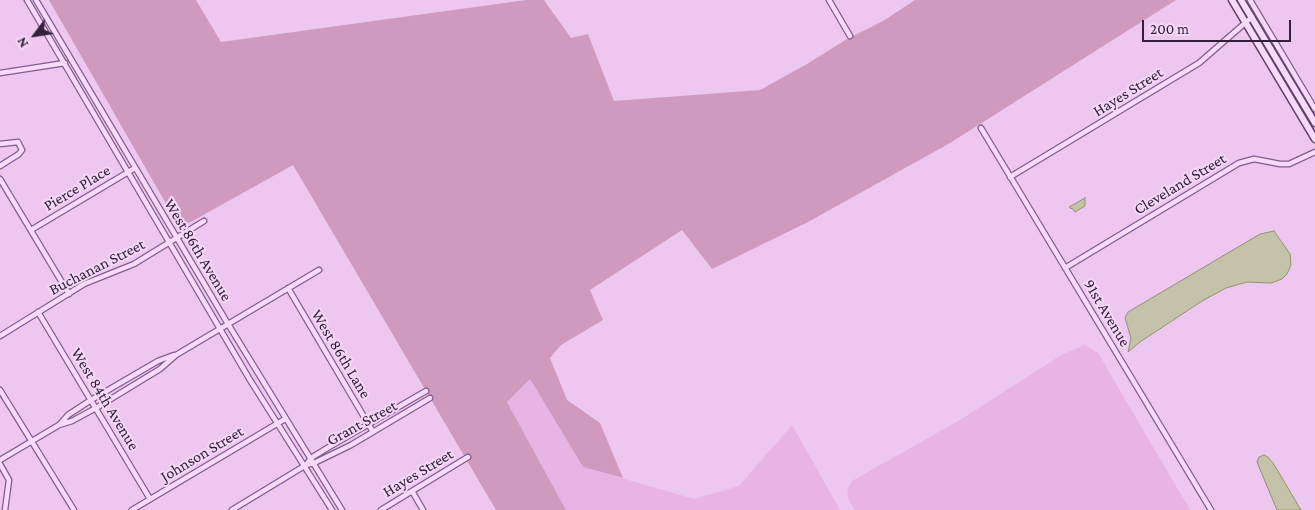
<!DOCTYPE html>
<html>
<head>
<meta charset="utf-8">
<style>
	body { margin:0 }
	#map { position:relative; width:1315px; height:510px; overflow:hidden; background:#edc7f0; font-family:"Crimson Pro",serif }
	canvas { display:block }
	.north { position:absolute; left:10px; top:10px; width:50px; height:50px; -webkit-text-stroke:4px #f5d7f7; paint-order:stroke; rotate:239deg; font-size:14px; font-weight:700; line-height:20px; text-align:center; color:#34203d }
	.north::after { content:''; display:block; margin:auto; width:18px; height:22px; background:#34203d; clip-path:polygon(50% 0,100% 100%,50% 72%,0 100%) }
	.scale { position:absolute; left:1142px; top:20px; width:149px; height:22px; box-sizing:border-box; border:2px solid #34203d; border-top:0; padding-left:6px; font-size:15px; line-height:18px; white-space:nowrap; color:#34203d; -webkit-text-stroke:4px #f5d7f7; paint-order:stroke }
</style>
</head>
<body>
<div id="map">
<canvas width="1315" height="510"></canvas>
<div class="north">N</div>
<div class="scale">200 m</div>
</div>
<script>
const context = document.querySelector('canvas').getContext('2d');
context.lineJoin = 'round';
function paint(path, color) { context.fillStyle = color; context.fill(path, 'evenodd'); }
const poly = rows => new Path2D(rows.map(r => 'M' + r).join(''));
function strokePath(path, color, width, dash) { context.strokeStyle = color; context.lineWidth = width; context.lineCap = dash ? 'butt' : 'round'; context.setLineDash(dash || []); context.stroke(path); }
function drawText(font, color, halo, rows, align = 'center') {
  context.font = font + ' "Crimson Pro",serif'; context.lineWidth = 4; context.setLineDash([]); context.textBaseline = 'middle'; context.strokeStyle = halo; context.fillStyle = color; for (const [text, x, y, turn = 0] of rows) {
    context.save(); context.translate(x, y); context.rotate((+turn || 0) * Math.PI / 180); context.textAlign = isNaN(turn) ? turn : align; if (halo) context.strokeText(text, 0, 0); context.fillText(text, 0, 0); context.restore();
  }
}
paint(poly([
	[1085,345,1098,353,1190,510,855,510,849,501,847,490,852,481,960,420,1063,354],
	[530,379,583,467,694,499,739,486,792,425,840,510,566,510,507,402]
]), '#e7b4e4');
paint(poly([
	[49,0,196,0,221,42,526,0,544,0,571,38,588,34,614,101,760,90,807,64,847,39,883,21,915,0,1176,0,950,143,808,222,712,269,682,230,590,290,603,320,561,345,550,358,567,400,600,423,623,478,583,467,530,379,507,402,566,510,496,510,293,165,180,228]
]), '#d09abe');
const water = poly([
	[1085,198,1085,206,1075,212,1072,208,1071,209,1069,207,1085,198],
	[1274,231,1290,254,1291,265,1287,274,1282,279,1271,283,1247,282,1226,288,1202,301,1140,342,1128,352,1131,338,1125,318,1128,312,1260,234,1274,231],
	[1264,455,1268,457,1273,463,1301,510,1277,510,1257,462,1259,457,1264,455]
]);
paint(water, '#c4c2a8');
strokePath(water, '#93926e', 1);
const street = poly([
	[27,0,250,380,332,510],
	[36,0,228,324,342,510],
	[829,0,850,36],
	[1250,0,1315,109],
	[0,73,65,63],
	[981,128,1211,510],
	[0,144,18,142,22,150,19,154,0,166],
	[1010,177,1199,63,1252,17],
	[0,179,69,294],
	[31,230,135,168],
	[1065,268,1239,163,1254,159,1280,164,1289,164,1315,152],
	[288,288,373,432],
	[38,312,150,499],
	[0,336,84,284,134,264,204,221],
	[0,390,74,510],
	[60,424,68,415,91,400,158,361,174,355],
	[0,460,59,425,72,421,96,408,160,369,176,355,319,270],
	[0,464,9,480,5,510],
	[306,465,311,458,329,447,426,391],
	[412,491,423,510],
	[132,510,285,419],
	[232,510,306,465,314,463,351,445,430,398],
	[381,510,468,457]
]);
const secondary = poly([
	[1232,0,1315,139],
	[1241,0,1315,123]
]);
strokePath(street, '#815b8d', 7);
strokePath(secondary, '#623e6f', 9);
strokePath(street, '#f8dbfa', 4.5);
strokePath(secondary, '#f8dbfa', 6);
drawText('16px', '#34203d', '#f5d7f7', [
	["Hayes Street",1128,92,-32],
	["Cleveland Street",1180,184,-31],
	["Pierce Place",77,188,-31],
	["West 86th Avenue",198,250,59],
	["Buchanan Street",97,267,-27],
	["91st Avenue",1107,313,59],
	["West 86th Lane",341,354,59],
	["West 84th Avenue",105,399,59],
	["Grant Street",362,423,-29],
	["Johnson Street",202,454,-31],
	["Hayes Street",418,473,-31]
]);
</script>
</body>
</html>
